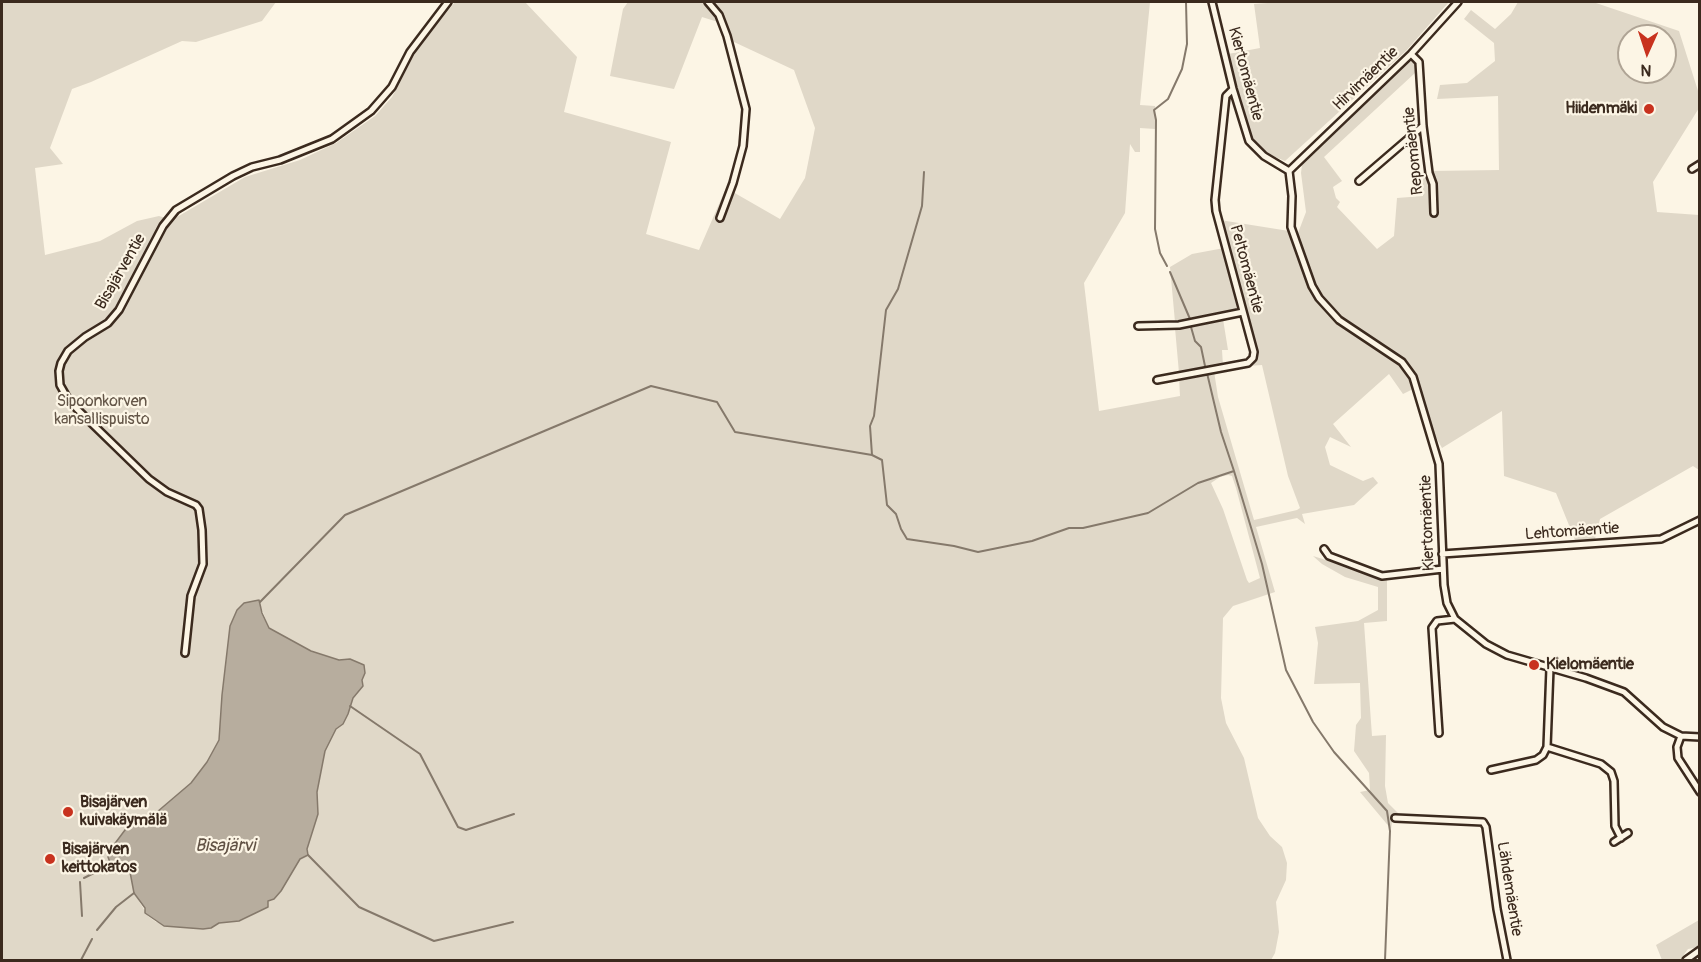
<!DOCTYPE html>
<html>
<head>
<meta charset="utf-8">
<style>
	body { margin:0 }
	#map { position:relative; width:1701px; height:962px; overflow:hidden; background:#fcf5e5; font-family:Pangolin,sans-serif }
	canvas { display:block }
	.frame { position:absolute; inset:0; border:3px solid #3b2a1e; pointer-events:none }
	.north { position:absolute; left:1617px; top:24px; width:60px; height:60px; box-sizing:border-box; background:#fcf5e5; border:2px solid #afa495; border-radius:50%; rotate:183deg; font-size:16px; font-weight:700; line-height:24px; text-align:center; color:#3b2a1e }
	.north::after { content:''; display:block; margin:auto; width:21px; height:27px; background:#c8321e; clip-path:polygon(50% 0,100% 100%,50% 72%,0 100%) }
</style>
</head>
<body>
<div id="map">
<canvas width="1701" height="962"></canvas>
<div class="frame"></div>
<div class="north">N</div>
</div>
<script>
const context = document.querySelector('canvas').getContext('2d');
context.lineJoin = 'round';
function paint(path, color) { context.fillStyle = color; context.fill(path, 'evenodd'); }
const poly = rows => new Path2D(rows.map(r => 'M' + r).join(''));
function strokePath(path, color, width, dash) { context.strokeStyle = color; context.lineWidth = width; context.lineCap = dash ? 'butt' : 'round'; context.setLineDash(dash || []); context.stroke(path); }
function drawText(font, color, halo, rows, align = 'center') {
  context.font = font + ' Pangolin,sans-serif'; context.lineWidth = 4.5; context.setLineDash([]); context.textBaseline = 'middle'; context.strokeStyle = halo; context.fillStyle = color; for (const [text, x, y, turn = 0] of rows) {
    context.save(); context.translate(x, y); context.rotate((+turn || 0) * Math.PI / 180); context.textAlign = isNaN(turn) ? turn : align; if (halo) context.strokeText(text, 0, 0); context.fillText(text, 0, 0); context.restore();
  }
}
paint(poly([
	[2,2,276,2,262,21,196,42,182,41,91,82,72,89,50,148,63,164,35,168,45,255,100,241,137,221,159,216,172,220,245,177,300,160,336,143,375,116,392,97,419,46,455,2,525,2,577,57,564,112,671,142,646,234,699,250,726,188,780,219,805,178,815,128,794,70,734,42,721,23,702,17,674,89,610,76,623,9,628,2,1150,2,1140,105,1155,106,1155,129,1140,128,1140,152,1135,152,1130,144,1125,213,1084,283,1099,411,1180,396,1179,378,1214,371,1218,397,1254,520,1297,510,1300,508,1288,476,1262,365,1248,366,1256,359,1257,351,1220,220,1289,231,1310,287,1317,300,1338,325,1397,363,1412,380,1413,389,1403,394,1389,374,1333,424,1351,447,1330,437,1325,447,1330,465,1363,481,1373,477,1378,483,1354,505,1302,514,1305,524,1297,518,1256,527,1275,592,1233,606,1223,618,1221,698,1226,723,1244,758,1258,818,1270,836,1282,847,1287,863,1286,880,1276,902,1279,932,1275,953,1271,960,2,960],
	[1228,475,1232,476,1236,488,1260,578,1249,583,1247,580,1223,509,1211,483,1220,477],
	[261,607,269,628,311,651,340,660,350,659,365,673,362,680,363,686,353,698,348,714,343,724,336,729,325,751,317,792,318,814,307,849,308,855,300,859,274,899,268,901,267,907,243,920,219,923,211,928,203,929,156,922,148,916,134,893,130,872,117,869,111,865,113,846,128,826,148,819,157,812,191,783,207,762,219,740,222,695,230,626,237,610],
	[1281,2,1449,2,1406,51,1285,161,1268,154,1252,137,1228,54,1260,48,1254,4],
	[1518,2,1593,2,1679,31,1699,94,1699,108,1653,182,1657,212,1699,215,1699,470,1693,466,1600,519,1595,539,1575,540,1556,493,1504,476,1502,411,1442,448,1433,432,1416,376,1409,364,1342,317,1319,291,1307,266,1298,233,1306,212,1301,173,1302,165,1410,61,1415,64,1415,73,1324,157,1342,181,1333,187,1336,198,1340,202,1337,207,1377,249,1394,236,1397,198,1423,196,1423,171,1430,185,1432,201,1434,185,1432,171,1499,170,1498,96,1437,99,1440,85,1467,83,1495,61,1494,43,1464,19,1471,10,1495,29,1511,14],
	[1629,36,1665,36,1665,72,1629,72],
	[1224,248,1240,311,1175,322,1170,267,1192,254],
	[1223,319,1228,350,1222,350,1223,366,1179,373,1175,328],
	[1313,556,1387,579,1387,621,1364,623,1372,736,1386,735,1385,786,1388,803,1401,816,1393,816,1391,829,1360,792,1370,790,1369,773,1354,751,1356,725,1361,718,1360,683,1314,684,1318,643,1315,627,1358,621,1378,610,1378,587,1345,577,1322,564],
	[1699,920,1699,947,1688,949,1680,960,1662,960,1656,945]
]), '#e0d8c8');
const water = poly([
	[259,600,262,613,269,628,311,651,339,660,350,659,364,665,365,673,362,680,363,686,353,698,348,714,343,724,336,729,325,751,317,792,318,814,307,849,308,855,300,859,281,891,274,899,268,901,268,907,239,921,219,923,211,928,203,929,164,926,145,913,145,908,134,893,130,872,118,869,111,865,108,857,113,846,128,826,137,818,148,818,157,812,191,783,207,762,219,740,222,695,230,626,237,610,244,603,259,600]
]);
paint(water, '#b7ad9e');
strokePath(water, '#85796b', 1.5);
strokePath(poly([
	[1167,266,1160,253,1155,229,1156,120,1154,110,1168,99,1182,69,1187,44,1186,2],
	[1170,272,1190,319],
	[1191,327,1195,341,1201,347,1205,366],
	[1207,373,1221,432,1234,471,1262,564,1286,670,1313,722,1334,752,1387,811,1390,831,1385,960],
	[872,455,870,426,874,416,886,310,898,289,922,206,924,172],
	[260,602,345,515,651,386,717,402,735,432,872,455,882,460,887,505,896,514,901,529,907,539,954,546,978,552,1032,541,1069,528,1083,528,1148,513,1198,483,1234,471],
	[350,706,420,754,458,827,466,830,514,814],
	[308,855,359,907,434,941,513,922],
	[84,878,110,865],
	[80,882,82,916],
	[97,930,116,907,134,893],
	[81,960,92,939]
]), '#85796b', 2);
const minor = poly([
	[708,2,719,15,727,36,746,109,743,146,733,183,720,218],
	[1212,2,1233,89,1249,141,1264,156,1289,171,1292,196,1291,227,1312,286,1319,298,1339,320,1402,362,1413,377,1439,464,1444,585,1447,603,1455,619,1486,644,1507,655,1586,678,1624,692,1663,727,1681,736,1677,747,1678,758,1700,792],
	[1411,54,1419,62,1423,126,1429,173,1433,184,1434,213],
	[1692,169,1700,164],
	[1289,171,1411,54,1458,2],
	[1359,181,1423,126],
	[1138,326,1179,325,1243,312],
	[1157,380,1248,363,1253,358,1254,352,1216,211,1215,200,1226,96,1233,89],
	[1324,549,1329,556,1382,576,1443,569],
	[1442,554,1661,539,1700,520],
	[185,653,191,596,203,564,202,530,199,509,196,505,167,492,149,479,78,410,68,399,60,385,59,371,61,363,68,351,85,337,108,323,119,310,163,226,176,210,233,176,252,167,280,160,332,139,371,111,392,87,410,52,448,2],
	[1439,733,1432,628,1437,621,1455,619],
	[1681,736,1700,737],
	[1547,747,1601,764,1611,772,1614,781,1615,826,1621,838],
	[1491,770,1536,760,1543,755,1547,747,1550,668],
	[1395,818,1483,822,1486,827,1497,909,1507,960],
	[1614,842,1628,833],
	[1686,960,1700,950]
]);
strokePath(minor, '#3b2a1e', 10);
strokePath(minor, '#fcf5e5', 5);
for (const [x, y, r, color] of [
	[1649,109,6,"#c8321e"],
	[1534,665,6,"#c8321e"],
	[68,812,6,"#c8321e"],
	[50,859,6,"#c8321e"]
]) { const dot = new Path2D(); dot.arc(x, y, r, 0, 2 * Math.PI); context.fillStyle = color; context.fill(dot); strokePath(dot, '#fcf5e5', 2); }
drawText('16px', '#3b2a1e', '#fcf5e5', [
	["Kiertomäentie",1245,74,75],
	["Hirvimäentie",1366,79,-44],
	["Repomäentie",1414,151,-96],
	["Peltomäentie",1246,269,75],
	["Bisajärventie",121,272,-60],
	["Kiertomäentie",1428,523,-92],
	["Lehtomäentie",1572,532,-4],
	["Lähdemäentie",1509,889,81]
]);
drawText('bold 16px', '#3b2a1e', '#fcf5e5', [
	["Hiidenmäki",1637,109,"right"],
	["Kielomäentie",1546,665],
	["Bisajärven",80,803],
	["kuivakäymälä",80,821],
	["Bisajärven",62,850],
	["keittokatos",62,868]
], 'left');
drawText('16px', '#645648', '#fcf5e5', [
	["Sipoonkorven",102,402],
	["kansallispuisto",102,420]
]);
drawText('italic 18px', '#605144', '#fcf5e5', [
	["Bisajärvi",225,846]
]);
</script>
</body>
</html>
